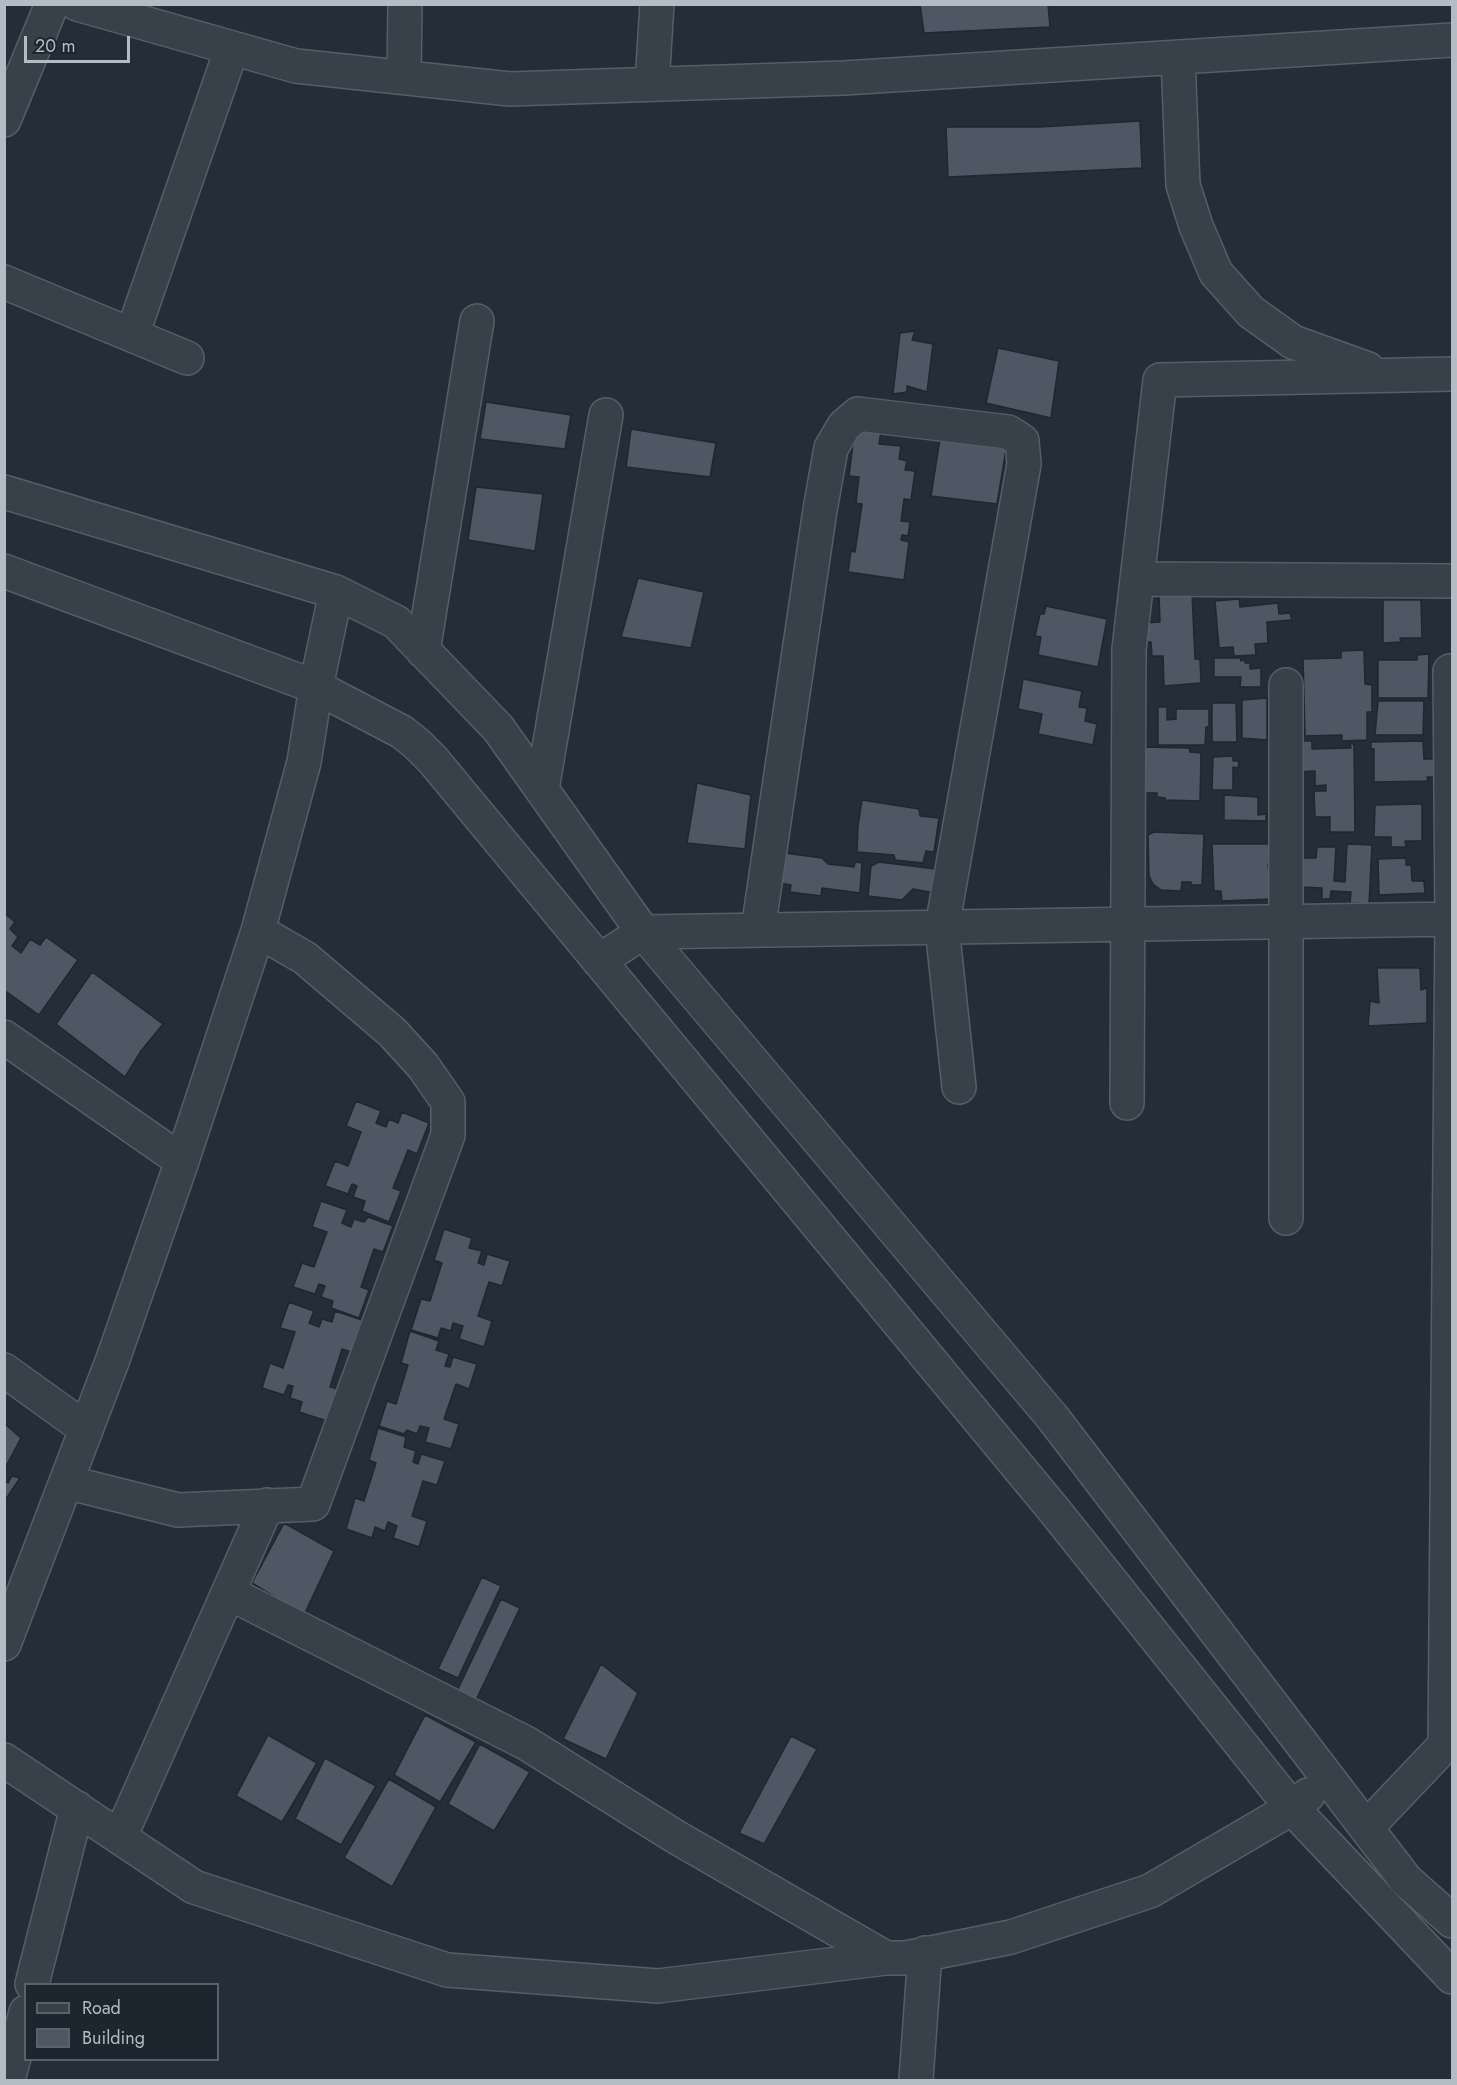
<!DOCTYPE html>
<html>
<head>
<meta charset="utf-8">
<style>
	body { margin:0 }
	#map { position:relative; width:1457px; height:2085px; overflow:hidden; background:#242e38; font-family:Jost,sans-serif }
	canvas { display:block }
	.frame { position:absolute; inset:0; border:6px solid #b3bbc5; pointer-events:none }
	.legend { position:absolute; left:24px; top:1983px; width:195px; height:78px; box-sizing:border-box; background:#1d252e; border:2px solid #59616a; margin:0; padding:8px 10px; list-style:none; font-size:18px; color:#b3bbc5 }
	.legend li { display:flex; align-items:center; gap:12px; height:30px }
	.legend b { width:30px; border:2px solid #59616a }
	.scale { position:absolute; left:24px; top:36px; width:106px; height:27px; box-sizing:border-box; border:3px solid #b3bbc5; border-top:0; padding-left:8px; font-size:18px; line-height:21px; white-space:nowrap; color:#b3bbc5; -webkit-text-stroke:4px #1d252e; paint-order:stroke }
</style>
</head>
<body>
<div id="map">
<canvas width="1457" height="2085"></canvas>
<div class="frame"></div>
<ul class="legend">
<li><b style="height:8px;background:#384049"></b>Road</li>
<li><b style="height:16px;background:#4d5864"></b>Building</li>
</ul>
<div class="scale">20 m</div>
</div>
<script>
const context = document.querySelector('canvas').getContext('2d');
context.lineJoin = 'round';
function paint(path, color) { context.fillStyle = color; context.fill(path, 'evenodd'); }
const poly = rows => new Path2D(rows.map(r => 'M' + r).join(''));
function strokePath(path, color, width, dash) { context.strokeStyle = color; context.lineWidth = width; context.lineCap = dash ? 'butt' : 'round'; context.setLineDash(dash || []); context.stroke(path); }
const building = poly([
	[920,4,1048,4,1050,27,924,33,920,4],
	[1140,121,1142,168,948,177,946,127,1040,127,1140,121],
	[915,331,912,340,933,344,927,392,907,386,907,392,893,394,900,333,915,331],
	[998,348,1059,361,1051,418,986,403,998,348],
	[486,402,571,415,565,449,480,439,486,402],
	[855,427,881,431,879,444,901,446,899,459,907,461,905,470,915,471,911,500,904,499,901,521,910,522,908,536,902,535,901,540,909,542,904,580,848,572,851,551,855,552,862,504,856,503,859,477,849,476,855,427],
	[631,429,716,443,710,477,626,467,631,429],
	[940,439,1006,449,997,504,931,496,940,439],
	[476,487,543,494,535,551,468,540,476,487],
	[638,578,704,592,691,648,621,637,638,578],
	[1192,592,1195,659,1200,659,1201,683,1164,686,1163,656,1152,656,1151,642,1145,642,1145,623,1160,622,1159,595,1192,592],
	[1239,599,1240,607,1278,603,1279,614,1290,613,1292,620,1267,622,1268,643,1255,644,1256,655,1234,656,1233,647,1219,648,1215,601,1239,599],
	[1383,600,1421,600,1422,638,1400,638,1401,642,1383,643,1383,600],
	[1046,606,1107,619,1098,667,1038,655,1041,637,1035,636,1040,614,1044,614,1046,606],
	[1364,650,1365,684,1372,685,1372,712,1367,712,1367,740,1342,741,1342,735,1305,736,1303,659,1341,658,1341,651,1364,650],
	[1429,654,1428,698,1378,698,1378,660,1417,660,1417,655,1429,654],
	[1214,658,1240,658,1241,661,1245,659,1245,663,1250,663,1250,669,1261,668,1261,687,1240,687,1241,677,1214,677,1214,658],
	[1023,679,1082,691,1079,707,1087,708,1085,721,1097,724,1093,745,1038,734,1042,714,1018,709,1023,679],
	[1267,698,1267,740,1242,738,1242,700,1267,698],
	[1378,701,1424,701,1423,735,1375,735,1378,701],
	[1212,703,1236,703,1237,742,1212,742,1212,703],
	[1158,707,1167,707,1167,720,1176,719,1176,709,1209,709,1209,727,1206,727,1205,745,1158,745,1158,707],
	[1297,741,1312,741,1312,749,1351,748,1350,744,1354,744,1355,832,1330,832,1330,817,1315,817,1314,791,1326,791,1326,785,1315,786,1315,771,1298,772,1297,741],
	[1423,741,1424,759,1436,759,1436,777,1427,777,1428,781,1374,782,1374,749,1371,749,1371,742,1423,741],
	[1142,747,1189,748,1190,752,1201,753,1200,801,1165,800,1165,798,1157,797,1157,793,1141,793,1142,747],
	[1233,756,1233,761,1239,761,1238,768,1233,767,1233,790,1212,790,1213,757,1233,756],
	[697,783,751,795,745,849,687,843,697,783],
	[1224,795,1258,797,1258,815,1266,814,1266,821,1224,820,1224,795],
	[862,800,919,809,920,816,939,818,934,852,926,851,923,863,895,860,894,855,857,852,858,826,862,800],
	[1422,804,1422,841,1405,841,1406,847,1391,847,1391,837,1374,837,1375,805,1422,804],
	[1154,832,1204,834,1202,885,1191,885,1191,882,1182,882,1181,891,1161,890,1153,884,1149,876,1148,835,1154,832],
	[1212,844,1274,844,1275,862,1268,864,1272,899,1222,901,1221,891,1214,891,1212,844],
	[1347,844,1372,845,1369,904,1350,903,1351,892,1331,891,1330,899,1322,899,1322,888,1302,887,1303,858,1316,858,1317,847,1336,847,1334,881,1345,882,1347,844],
	[784,853,822,858,828,864,854,867,855,862,862,863,860,893,822,888,821,896,790,892,791,885,780,883,784,853],
	[1406,858,1406,865,1411,865,1412,881,1424,881,1425,893,1379,895,1378,859,1406,858],
	[879,862,936,869,935,893,913,889,902,900,868,896,871,866,879,862],
	[4,913,15,922,10,929,18,937,12,946,21,953,30,939,40,945,46,937,78,960,39,1015,4,990,4,913],
	[1377,968,1420,968,1421,990,1427,988,1427,1023,1368,1026,1370,1001,1379,1003,1377,968],
	[92,972,163,1024,141,1051,125,1077,56,1024,92,972],
	[356,1101,381,1111,376,1123,386,1127,389,1119,398,1123,402,1112,429,1123,417,1154,408,1150,393,1188,401,1191,389,1222,362,1211,365,1201,353,1197,357,1186,352,1184,348,1194,325,1186,335,1161,348,1166,361,1132,346,1126,356,1101],
	[321,1201,347,1210,342,1223,351,1227,354,1219,364,1222,368,1217,393,1226,383,1252,374,1249,361,1287,369,1290,359,1318,331,1308,333,1301,321,1297,325,1286,319,1284,315,1294,293,1287,302,1263,314,1267,327,1232,312,1227,321,1201],
	[444,1229,472,1238,469,1248,482,1251,478,1263,484,1265,487,1254,510,1261,502,1286,489,1282,478,1316,492,1321,484,1347,459,1339,463,1326,453,1323,451,1331,441,1328,438,1338,411,1330,421,1299,430,1301,442,1263,434,1260,444,1229],
	[289,1302,314,1311,309,1323,319,1327,322,1319,332,1322,335,1311,362,1320,351,1352,342,1349,330,1387,338,1389,327,1421,299,1412,302,1402,290,1398,293,1386,288,1385,284,1395,262,1388,270,1363,283,1368,295,1332,280,1328,289,1302],
	[410,1331,439,1341,436,1350,449,1354,445,1366,450,1367,453,1357,477,1364,469,1389,456,1384,444,1419,459,1424,451,1449,425,1442,429,1428,420,1426,417,1434,407,1430,404,1434,379,1426,387,1401,396,1404,408,1365,401,1363,410,1331],
	[4,1423,21,1438,4,1470,4,1423],
	[378,1428,406,1437,404,1447,416,1451,413,1462,418,1464,421,1454,445,1461,437,1485,423,1481,412,1516,427,1521,419,1547,393,1538,397,1526,388,1522,385,1531,375,1527,372,1538,346,1529,355,1498,364,1501,376,1463,369,1460,378,1428],
	[12,1476,20,1478,4,1502,4,1480,8,1483,12,1476],
	[284,1523,334,1551,304,1615,252,1583,284,1523],
	[482,1577,501,1586,458,1678,438,1669,482,1577],
	[501,1599,520,1608,476,1700,457,1691,501,1599],
	[601,1664,638,1693,606,1759,563,1739,601,1664],
	[425,1715,476,1742,440,1802,394,1775,425,1715],
	[268,1735,317,1763,282,1822,236,1796,268,1735],
	[791,1736,817,1749,764,1844,739,1833,791,1736],
	[480,1744,530,1772,494,1831,448,1804,480,1744],
	[325,1758,376,1786,341,1845,295,1819,325,1758],
	[389,1779,436,1807,392,1887,344,1858,389,1779]
]);
paint(building, '#4d5864');
strokePath(building, '#1f2730', 1.5);
const minor = poly([
	[77,4,296,66,510,89,844,78,1452,40],
	[1178,57,1183,185,1196,226,1216,273,1251,312,1293,342,1368,369],
	[404,77,405,4],
	[652,84,657,4],
	[4,120,52,4],
	[4,282,187,358],
	[132,335,232,48],
	[4,492,336,592,396,622,498,728,643,932,1053,1418,1406,1880,1452,1921],
	[4,571,316,687,402,732,417,744,433,760,1054,1510,1292,1808,1452,1977],
	[1137,579,1452,581],
	[423,651,477,321],
	[1286,685,1286,1218],
	[542,789,606,415],
	[758,930,820,510,831,448,844,426,858,414,1008,432,1022,441,1024,464,942,927,959,1087],
	[599,961,643,932,1452,919],
	[4,1037,182,1161],
	[1127,1103,1129,649,1160,380,1452,374],
	[4,1370,86,1429],
	[66,1482,178,1510,313,1504,448,1135,448,1102,423,1066,392,1032,305,958,258,931],
	[229,1593,526,1743,676,1837,886,1958],
	[4,1644,113,1359,182,1161,258,931,304,762,316,687,336,592],
	[1445,1745,1452,919,1450,671,1452,671],
	[4,1760,194,1887,447,1970,658,1986,886,1958,906,1958,1011,1937,1150,1891,1292,1808,1308,1795],
	[1366,1828,1445,1745,1452,1745],
	[120,1837,267,1505],
	[32,1984,77,1808],
	[8,2080,26,2012],
	[916,2080,925,1953]
]);
strokePath(minor, '#565e67', 36);
strokePath(minor, '#384049', 33);
</script>
</body>
</html>
